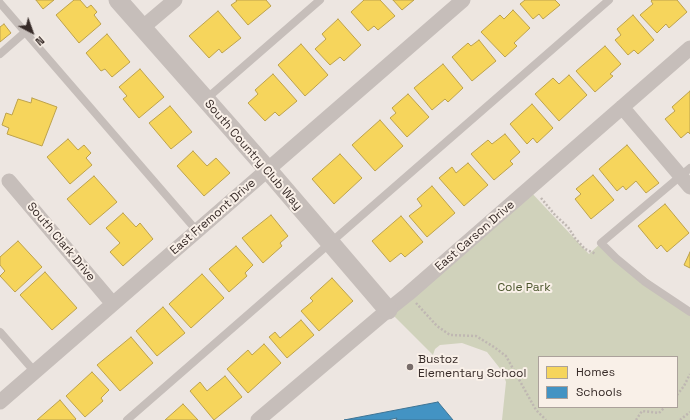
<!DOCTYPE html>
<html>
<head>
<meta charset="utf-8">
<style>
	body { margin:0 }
	#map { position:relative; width:690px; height:420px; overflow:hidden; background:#ede6e1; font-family:"Space Grotesk",sans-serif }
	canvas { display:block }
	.legend { position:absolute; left:538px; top:356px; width:140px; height:52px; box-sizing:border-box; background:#f9f0e8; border:1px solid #aba19b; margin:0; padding:5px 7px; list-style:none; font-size:12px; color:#372b28 }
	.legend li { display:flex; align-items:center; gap:8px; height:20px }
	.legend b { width:20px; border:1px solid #aba19b }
	.north { position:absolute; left:12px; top:12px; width:40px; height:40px; -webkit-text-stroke:3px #f9f0e8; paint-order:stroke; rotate:139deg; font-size:11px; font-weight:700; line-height:16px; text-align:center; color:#372b28 }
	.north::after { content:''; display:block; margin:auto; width:14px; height:18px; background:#372b28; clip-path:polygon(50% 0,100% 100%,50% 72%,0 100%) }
</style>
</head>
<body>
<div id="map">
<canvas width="690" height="420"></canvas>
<ul class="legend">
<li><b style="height:11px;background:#f6d55c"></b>Homes</li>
<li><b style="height:11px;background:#4393c3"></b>Schools</li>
</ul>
<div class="north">N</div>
</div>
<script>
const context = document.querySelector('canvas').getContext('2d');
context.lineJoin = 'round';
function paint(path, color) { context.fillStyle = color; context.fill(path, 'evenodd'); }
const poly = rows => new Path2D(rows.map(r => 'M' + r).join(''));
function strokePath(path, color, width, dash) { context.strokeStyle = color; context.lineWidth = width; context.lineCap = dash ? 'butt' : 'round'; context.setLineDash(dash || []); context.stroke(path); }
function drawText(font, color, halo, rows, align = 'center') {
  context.font = font + ' "Space Grotesk",sans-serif'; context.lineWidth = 4; context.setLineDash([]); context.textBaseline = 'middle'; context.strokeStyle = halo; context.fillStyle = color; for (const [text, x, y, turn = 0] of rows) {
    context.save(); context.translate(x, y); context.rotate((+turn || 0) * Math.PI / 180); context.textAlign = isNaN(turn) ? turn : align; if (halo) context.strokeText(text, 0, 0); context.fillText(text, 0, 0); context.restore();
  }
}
paint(poly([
	[529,190,589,254,601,243,690,312,690,420,502,420,506,382,502,371,487,352,462,343,440,345,435,349,433,355,388,310],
	[539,357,677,357,677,407,539,407]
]), '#d0d2bb');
const homes = poly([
	[36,0,54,0,43,9,36,0],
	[74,0,80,0,87,8,91,5,97,12,94,15,101,24,79,43,56,15,74,0],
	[236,0,266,0,271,6,248,25,231,5,237,1,236,0],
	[364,0,380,0,395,16,378,30,374,26,368,31,351,12,364,0],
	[393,0,414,0,402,10,393,0],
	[525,0,555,0,560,5,543,19,539,14,533,19,520,4,525,0],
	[652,0,677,0,687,12,669,28,666,24,657,33,640,15,653,4,651,1,652,0],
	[513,10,530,28,514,43,517,46,505,57,481,32,500,15,504,19,513,10],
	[218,11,241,38,222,53,219,49,209,58,189,36,218,11],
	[633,15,654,40,638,54,634,50,628,55,615,40,621,35,617,29,633,15],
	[338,19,361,45,344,61,340,57,330,65,315,49,326,39,322,34,338,19],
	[4,24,11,33,0,42,0,27,4,24],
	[107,34,130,62,112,77,105,69,101,71,86,53,107,34],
	[479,40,496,61,472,81,452,57,468,43,471,46,479,40],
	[301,44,328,75,305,96,278,65,301,44],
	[605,46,621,64,610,74,613,76,595,92,576,71,605,46],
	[443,64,463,88,448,102,445,99,432,110,414,88,443,64],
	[140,69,164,97,139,118,123,99,127,96,119,87,140,69],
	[273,74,297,101,279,116,275,112,265,121,248,103,258,94,255,90,273,74],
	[569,75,587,95,559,121,535,94,553,78,559,84,569,75],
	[690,91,690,134,688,132,681,138,665,119,675,111,672,107,690,91],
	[408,94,429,117,407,137,390,118,396,113,392,108,408,94],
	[32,98,57,107,42,146,7,134,9,128,2,125,6,113,12,115,18,99,31,103,32,98],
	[532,104,553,128,537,143,533,138,527,144,510,124,532,104],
	[170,106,192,132,171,149,149,123,170,106],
	[380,120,403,146,375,171,352,145,380,120],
	[505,134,520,152,510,161,513,164,494,180,471,154,488,140,492,144,505,134],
	[68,139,78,150,84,145,91,153,86,158,92,165,70,184,47,157,68,139],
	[627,145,659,183,646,193,636,181,626,190,623,186,617,191,599,169,627,145],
	[193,151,207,166,216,158,230,173,204,196,177,166,193,151],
	[340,154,362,178,334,204,312,179,340,154],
	[468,163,488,185,464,206,439,178,452,167,456,173,468,163],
	[593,175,614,200,591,219,575,199,581,194,576,189,593,175],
	[94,176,117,202,90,225,67,199,94,176],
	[432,186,455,213,427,237,409,216,422,206,417,199,432,186],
	[665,204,689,233,667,252,661,245,657,249,638,226,665,204],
	[123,213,136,227,140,223,153,239,123,266,110,252,120,243,106,228,123,213],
	[271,215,288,236,280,243,282,246,263,263,242,238,271,215],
	[401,216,423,242,405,257,401,253,390,262,372,241,401,216],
	[18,241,42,267,15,292,0,276,5,271,0,265,0,257,18,241],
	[236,246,253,265,245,273,247,276,229,292,209,269,236,246],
	[690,252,690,268,684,265,690,252],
	[45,272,77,308,52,330,20,295,45,272],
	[202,274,224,298,191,328,169,304,202,274],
	[332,278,353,301,319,331,301,311,313,301,310,298,332,278],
	[163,307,185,333,157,356,136,331,163,307],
	[301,320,314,335,287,358,269,337,275,332,280,338,301,320],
	[131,337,153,363,120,391,97,365,131,337],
	[264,344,281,363,248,393,227,369,248,350,252,355,264,344],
	[92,372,109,390,101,398,103,401,85,417,66,396,92,372],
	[225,376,242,397,214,420,190,391,200,382,207,391,225,376],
	[60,400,76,419,75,420,37,420,60,400],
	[183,404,198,420,165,420,183,404]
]);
paint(homes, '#f6d55c');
strokePath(homes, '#bda24c', 1);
const schools = poly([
	[438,402,453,420,396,420,397,418,388,420,344,420,438,402]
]);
paint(schools, '#4393c3');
strokePath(schools, '#3f7494', 1);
strokePath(poly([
	[541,198,555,215,568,227,575,238,585,249,596,254],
	[416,303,437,326,450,335,476,336,494,347,506,356,536,410,546,420],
	[677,395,684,386,690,374],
	[636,420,642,411,659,413,665,407],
	[680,420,690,412]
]), '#bfb7b2', 2.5, [2, 2]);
strokePath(poly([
	[0,3,197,231],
	[0,54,24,33],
	[205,100,320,0],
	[690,168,601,243,616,258,645,282,690,312],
	[0,332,35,372],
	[127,420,609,0]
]), '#c6beba', 8);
strokePath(poly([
	[142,28,175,0],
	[622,107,690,187],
	[9,181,113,304],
	[0,402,463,0],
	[258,420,388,310,408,294,690,48]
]), '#c6beba', 15);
strokePath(poly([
	[118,0,268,170,388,310]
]), '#c6beba', 19);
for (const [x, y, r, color] of [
	[410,367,4,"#776c69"]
]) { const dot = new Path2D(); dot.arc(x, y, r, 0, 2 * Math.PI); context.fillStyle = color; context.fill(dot); strokePath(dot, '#f9f0e8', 1.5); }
drawText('12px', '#372b28', '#f9f0e8', [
	["South Country Club Way",253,155,49],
	["East Fremont Drive",213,217,-41],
	["East Carson Drive",475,236,-41],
	["South Clark Drive",61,242,50]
]);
drawText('12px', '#4a552c', '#f9f0e8', [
	["Cole Park",524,288]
]);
drawText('12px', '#372b28', '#f9f0e8', [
	["Bustoz",418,360],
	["Elementary School",418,374]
], 'left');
</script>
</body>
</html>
